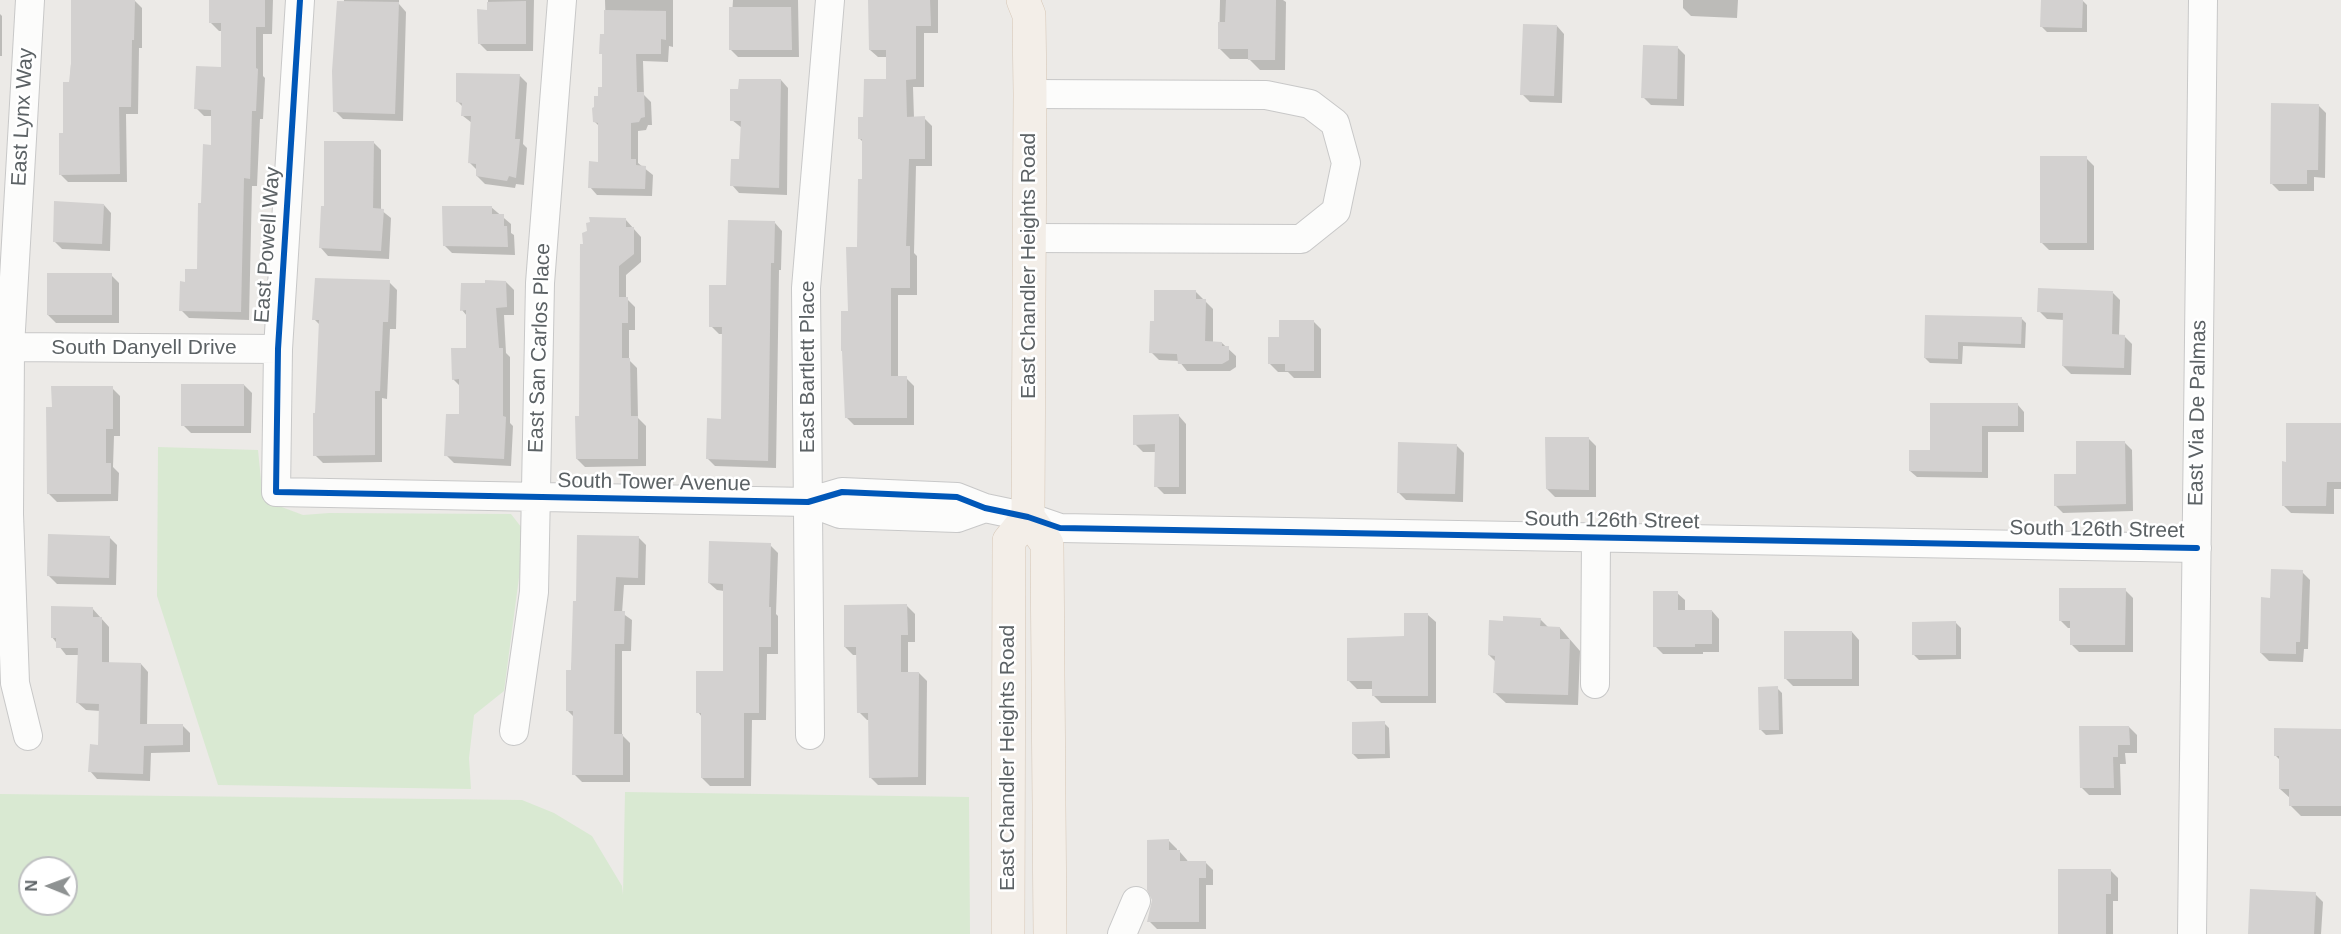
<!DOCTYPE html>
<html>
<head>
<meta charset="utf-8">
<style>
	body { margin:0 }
	#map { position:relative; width:2341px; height:934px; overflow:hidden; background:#eceae7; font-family:Helvetica,sans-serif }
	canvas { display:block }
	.north { position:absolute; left:18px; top:856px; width:60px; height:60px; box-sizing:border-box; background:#fff; border:2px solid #bec0c1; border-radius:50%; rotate:271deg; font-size:16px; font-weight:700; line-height:24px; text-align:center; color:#5c6265 }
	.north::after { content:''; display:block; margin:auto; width:21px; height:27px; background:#8e9292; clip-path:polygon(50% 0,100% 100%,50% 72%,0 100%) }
</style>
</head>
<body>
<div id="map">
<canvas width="2341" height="934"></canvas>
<div class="north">N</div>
</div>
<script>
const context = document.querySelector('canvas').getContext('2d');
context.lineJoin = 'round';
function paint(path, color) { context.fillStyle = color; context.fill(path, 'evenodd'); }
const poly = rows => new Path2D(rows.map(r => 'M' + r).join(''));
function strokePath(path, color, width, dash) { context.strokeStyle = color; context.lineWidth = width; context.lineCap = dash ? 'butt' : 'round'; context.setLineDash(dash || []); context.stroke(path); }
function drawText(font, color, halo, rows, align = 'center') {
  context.font = font + ' Helvetica,sans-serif'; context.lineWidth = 5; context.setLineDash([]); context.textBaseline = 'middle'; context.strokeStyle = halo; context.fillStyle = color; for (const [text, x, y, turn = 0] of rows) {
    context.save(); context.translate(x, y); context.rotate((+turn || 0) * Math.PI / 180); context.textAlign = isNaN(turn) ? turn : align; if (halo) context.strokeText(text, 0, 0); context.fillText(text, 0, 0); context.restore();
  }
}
paint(poly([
	[158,447,258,450,263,500,303,515,329,513,511,514,525,532,504,691,474,715,469,758,471,789,218,785,157,596],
	[625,792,969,797,970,934,0,934,0,794,522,800,554,813,592,836,622,886,623,895],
	[30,868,66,868,66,904,30,904]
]), '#d9e9d2');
paint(poly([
	[74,0,134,0,142,8,142,48,139,48,138,114,126,114,127,182,68,182,60,174,70,84],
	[211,0,273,0,272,34,263,34,263,76,265,78,263,119,260,119,257,186,252,186,249,320,189,318,181,310,186,283,199,271,212,146,213,116,204,116,196,108,222,68,222,31,219,31,211,23],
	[344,0,399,0,399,4,406,12,403,121,343,119,335,111],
	[488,0,534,0,533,51,487,51,479,43,488,11],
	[605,0,673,0,673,47,669,46,668,62,643,61,644,95,651,102,652,125,648,125,646,130,638,131,638,163,653,175,652,196,597,195,590,187,599,163,600,127,594,121,603,88,604,56,601,53,606,35],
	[733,0,798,0,799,57,738,57,730,49],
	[869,0,938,0,938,33,924,33,924,87,913,87,914,118,924,118,932,126,932,166,916,166,914,253,917,256,917,295,898,295,898,378,906,378,914,386,914,425,854,425,846,417,850,312,864,181,864,143,859,138,865,119,888,80,888,57,878,57,870,50],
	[1220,0,1283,0,1286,2,1285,70,1260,70,1249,59,1230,59,1219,48],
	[1683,0,1738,0,1737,18,1691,16,1683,8],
	[2042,0,2082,0,2087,5,2087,32,2047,32,2042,27],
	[0,14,2,16,2,56,0,56],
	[1557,26,1564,34,1562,103,1530,102,1522,94],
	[1677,47,1685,55,1684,106,1651,105,1643,97],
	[519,75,527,83,523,144,527,148,524,185,516,184,515,188,485,184,477,176,477,170,469,162,472,123,463,116,463,107,458,102],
	[781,80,788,88,787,195,739,193,732,185,741,161,742,128,732,120,740,90],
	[2318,105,2326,113,2325,178,2314,177,2314,191,2279,191,2271,183],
	[373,142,381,150,381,210,391,218,389,259,328,256,321,248,325,208],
	[2086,158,2094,166,2094,250,2049,250,2041,242],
	[104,205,111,213,110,251,62,249,54,241],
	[491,207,511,224,511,233,514,235,515,255,452,253,444,245],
	[626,220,641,237,641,262,626,275,626,298,635,307,635,330,629,330,629,360,637,368,638,418,646,426,646,466,585,467,577,459,581,418],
	[775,223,782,231,781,270,779,270,776,468,715,466,707,458,723,420,723,334,719,334,711,326,727,287],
	[111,275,119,283,119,323,56,323,48,315],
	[389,282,397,290,396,329,390,329,387,399,382,398,382,462,323,463,315,455,321,326,314,319],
	[506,282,514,290,514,315,504,315,506,353,510,357,510,423,513,426,511,466,454,463,446,455,461,416,460,386,453,379,468,349,467,316,462,310],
	[1195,291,1213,309,1213,343,1222,343,1236,356,1236,367,1230,371,1187,371,1179,361,1159,360,1151,352,1155,322],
	[2112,292,2120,300,2119,336,2124,336,2132,344,2131,375,2071,374,2063,366,2064,320,2047,319,2039,311],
	[1926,317,2021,318,2026,323,2025,348,1963,346,1962,364,1930,363,1925,358],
	[1313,321,1321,329,1321,378,1294,378,1288,372,1278,372,1270,364,1280,338],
	[244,385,252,393,251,433,191,433,183,425],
	[112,388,120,396,120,436,114,436,113,467,119,473,118,501,57,502,49,494,53,409],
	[2018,405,2024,412,2024,432,1988,432,1988,478,1917,477,1910,471,1931,452],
	[1179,416,1186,424,1186,494,1164,494,1156,486,1156,452,1143,452,1135,444],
	[2341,425,2341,489,2334,489,2334,514,2291,513,2283,505,2287,463],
	[1588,438,1596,446,1596,497,1555,497,1547,489],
	[2124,442,2132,450,2133,511,2063,513,2055,505,2078,475],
	[1456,445,1464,453,1463,502,1406,500,1398,492],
	[109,537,117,545,116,585,57,584,49,576],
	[638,537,646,545,645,585,624,585,622,613,632,620,631,651,622,651,622,735,630,743,630,782,582,782,574,774,574,717,567,710,578,603],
	[770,545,778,553,776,614,778,616,778,654,767,654,766,720,752,720,751,786,710,786,702,778,702,717,698,712,724,672,724,591,717,590,709,583],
	[2302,572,2310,580,2308,649,2304,649,2303,662,2269,661,2261,653,2272,599],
	[2125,590,2133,598,2133,652,2079,652,2071,644,2071,628,2068,628,2061,621],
	[1677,593,1685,600,1685,611,1712,611,1719,619,1719,652,1703,652,1703,654,1663,654,1655,646],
	[907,606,915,614,915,642,908,642,908,673,919,673,927,681,926,785,878,785,870,777,870,720,867,720,859,712,858,655,853,655,845,647],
	[92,608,109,627,109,663,141,664,148,672,147,726,182,725,190,733,190,752,151,753,150,781,97,779,90,771,99,746,100,711,86,710,78,703,79,655,66,655,52,637],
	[1428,615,1436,622,1436,703,1381,703,1373,695,1373,689,1357,689,1349,681,1405,638],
	[1540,619,1549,628,1560,628,1580,651,1578,705,1506,703,1495,693,1496,662,1489,655,1505,622],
	[1956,623,1961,628,1961,659,1919,660,1914,655],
	[1852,632,1859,640,1859,686,1793,686,1785,678],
	[1777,688,1782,693,1783,734,1766,735,1761,730],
	[1384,723,1389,728,1390,758,1358,759,1353,754],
	[2129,727,2137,735,2137,753,2125,753,2126,764,2120,764,2121,795,2089,795,2081,787],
	[2341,730,2341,816,2301,816,2290,805,2290,798,2280,789,2280,760,2276,756],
	[1169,841,1177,849,1177,852,1180,852,1187,860,1188,862,1205,862,1213,870,1213,885,1206,885,1206,929,1157,929,1149,921],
	[2110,870,2118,878,2118,901,2113,901,2113,934,2059,934],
	[2315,894,2323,902,2321,934,2249,934]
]), '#0003');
paint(poly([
	[71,0,135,0,134,40,132,40,131,107,119,107,120,174,59,175,59,133,63,133,63,82,69,82,71,64],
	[209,0,265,0,265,27,256,27,256,68,258,69,256,111,252,111,250,179,244,178,241,312,179,311,180,281,185,282,185,269,197,269,198,203,201,203,203,144,211,145,211,110,194,109,196,66,221,67,221,23,209,23],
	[868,0,930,0,931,26,916,26,916,79,906,80,907,117,925,116,925,159,909,159,906,246,910,246,910,288,891,288,891,376,907,376,907,418,845,418,842,351,841,351,841,311,848,311,846,247,857,247,858,179,862,179,862,139,858,139,858,117,863,117,864,79,886,79,886,50,869,50],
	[1226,0,1276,0,1275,60,1248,60,1248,49,1218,49,1218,22,1225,22],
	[2041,0,2083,0,2082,28,2040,27],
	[337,1,399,2,395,114,333,112,332,71],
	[526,1,526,44,478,44,477,9,487,10,487,2],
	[729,7,791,7,792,50,729,50],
	[604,10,666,11,666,40,661,39,661,54,636,54,637,92,644,92,645,117,641,118,639,122,631,123,631,159,636,159,636,165,646,166,645,189,588,188,589,161,598,162,598,123,593,122,592,108,594,107,594,96,598,96,598,87,602,87,602,54,599,54,600,34,604,34],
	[1523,24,1557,25,1554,96,1520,95],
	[1643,45,1678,46,1677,99,1641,98],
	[456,73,520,74,515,139,520,139,516,178,509,176,507,181,476,176,476,164,468,163,471,116,461,116,462,103,456,102],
	[739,79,781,79,779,188,730,186,731,159,739,159,741,121,730,121,730,89,738,89],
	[2271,103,2319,104,2318,170,2307,170,2307,184,2270,184],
	[324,141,374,141,373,208,384,209,381,251,319,248,321,206,324,206],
	[2040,156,2087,156,2087,243,2040,243],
	[54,201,104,204,102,244,53,242],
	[442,206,492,206,492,214,504,214,504,226,507,226,508,247,443,246],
	[589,217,626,218,626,227,634,227,634,254,619,266,619,297,628,297,628,323,622,323,622,358,630,358,631,416,638,416,638,459,576,459,575,416,579,416,580,244,583,244,582,233,587,231,586,223,590,222],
	[728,220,775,221,774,263,771,263,768,461,706,459,707,418,721,419,722,327,709,327,709,285,726,285],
	[47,273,112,273,112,315,47,315],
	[315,278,390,280,388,322,383,322,380,391,375,391,375,455,313,456,313,413,315,413,319,320,312,320],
	[485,280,506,281,507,307,496,308,499,348,503,348,503,416,506,417,504,459,444,456,446,414,459,414,459,379,452,380,451,348,466,348,466,310,460,311,461,283,485,283],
	[2038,288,2113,291,2112,334,2125,335,2124,368,2062,366,2063,313,2037,312],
	[1154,290,1196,290,1196,299,1206,299,1205,341,1222,342,1222,346,1229,346,1229,360,1222,364,1178,364,1177,354,1149,353,1150,321,1154,321],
	[1925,315,2022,317,2021,344,1958,342,1958,359,1924,358],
	[1279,320,1314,320,1314,371,1285,371,1285,364,1268,364,1268,337,1279,337],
	[181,384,244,384,244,426,181,426],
	[51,386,113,386,113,429,106,429,106,463,111,463,111,494,47,494,46,407,52,407],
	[1930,403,2018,403,2018,426,1982,426,1982,472,1909,471,1909,450,1930,450],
	[1179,414,1179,487,1154,487,1155,444,1133,445,1133,415],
	[2286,423,2341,423,2341,482,2327,482,2326,506,2282,506,2282,461,2286,462],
	[1545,437,1589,437,1589,490,1546,489],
	[2076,441,2125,441,2126,504,2054,506,2054,474,2076,474],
	[1398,442,1457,444,1455,494,1397,493],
	[48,534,110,536,109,578,47,576],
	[577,535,639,536,638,578,616,577,614,611,625,611,624,644,615,644,614,734,623,734,623,775,572,775,573,711,566,711,566,670,571,670,573,601,576,601],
	[709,541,771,543,769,607,771,607,771,647,759,647,759,713,744,713,744,778,701,778,701,713,696,713,696,671,723,671,723,584,708,583],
	[2271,569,2303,570,2300,642,2296,642,2296,654,2260,653,2261,597,2270,598],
	[2059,588,2126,588,2125,645,2070,645,2070,621,2059,621],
	[1653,591,1678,591,1678,610,1712,610,1712,644,1695,644,1695,647,1653,647],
	[907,604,908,635,901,635,901,672,919,672,918,777,869,778,868,713,857,713,856,647,844,647,844,605],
	[51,606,93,607,93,617,102,617,102,662,141,663,140,724,183,724,183,745,144,746,143,774,88,772,90,744,98,745,99,704,76,703,78,648,56,648,56,638,51,638],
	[1404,613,1428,613,1428,696,1372,696,1372,681,1347,681,1347,638,1404,636],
	[1503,616,1541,618,1540,626,1560,627,1560,639,1570,639,1568,695,1493,693,1495,656,1488,655,1489,620,1503,621],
	[1956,621,1956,655,1912,655,1912,622],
	[1784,631,1852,631,1852,679,1784,679],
	[1778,686,1779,730,1759,730,1758,687],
	[1385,721,1385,754,1352,754,1352,722],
	[2079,726,2129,726,2130,745,2118,745,2118,757,2113,757,2114,788,2080,788],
	[2274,728,2341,729,2341,806,2289,806,2289,789,2279,789,2279,756,2274,756],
	[1169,839,1169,850,1180,850,1180,861,1206,861,1206,878,1199,878,1199,922,1147,922,1152,900,1147,890,1147,840],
	[2058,869,2111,869,2111,894,2106,894,2106,934,2058,934],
	[2250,889,2316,892,2314,934,2248,934]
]), '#d3d1d0');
const minor = poly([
	[300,0,278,349,276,492,808,502,842,492,957,497,985,508,1028,517,1060,528,2197,548],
	[1030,94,1266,95,1310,104,1335,123,1346,163,1336,211,1301,239,1030,238],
	[10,347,278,349],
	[808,502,840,514,957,518,985,508],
	[1595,684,1596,538],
	[514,731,534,592,540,283,562,0],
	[810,735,806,288,830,0],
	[28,736,15,683,9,514,10,347,30,0],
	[1122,934,1136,901],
	[2192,934,2203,0]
]);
const major = poly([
	[1023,0,1029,15,1030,94,1028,517,1047,544,1050,934],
	[1008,934,1009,541,1028,517]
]);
strokePath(minor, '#c8c8c8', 30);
strokePath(major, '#d5c5b4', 34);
strokePath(minor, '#fcfcfb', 28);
strokePath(major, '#f3eee8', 33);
strokePath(poly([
	[300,0,278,349,276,492,808,502,842,492,957,497,985,508,1028,517,1060,528,2197,548]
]), '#0057b8', 6);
drawText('21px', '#5c6265', '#fff', [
	["East Lynx Way",23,117,-87],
	["East Powell Way",268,245,-86],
	["East Chandler Heights Road",1029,266,-90],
	["South Danyell Drive",144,348],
	["East San Carlos Place",540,348,-88],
	["East Bartlett Place",808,367,-90],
	["East Via De Palmas",2198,413,-89],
	["South Tower Avenue",654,483,1],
	["South 126th Street",1612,521,1],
	["South 126th Street",2097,530,1],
	["East Chandler Heights Road",1008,758,-90]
]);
</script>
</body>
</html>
